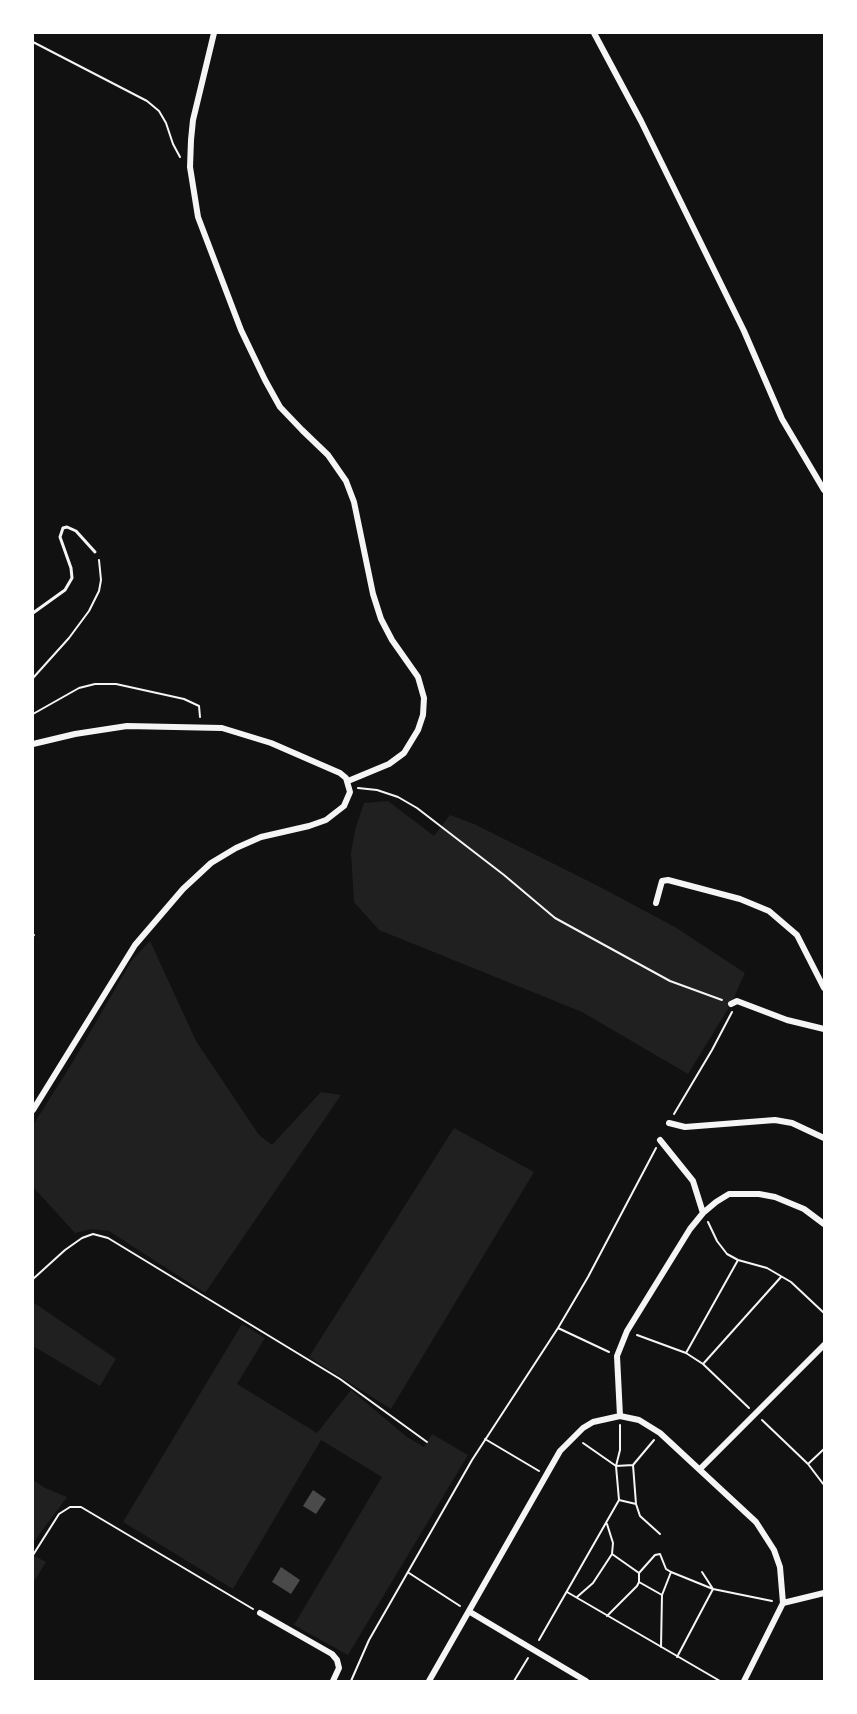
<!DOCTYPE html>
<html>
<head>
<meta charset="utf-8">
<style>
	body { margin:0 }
	#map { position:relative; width:857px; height:1714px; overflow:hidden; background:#111; font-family:Manrope,sans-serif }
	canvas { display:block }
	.frame { position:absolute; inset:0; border:34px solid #fff; pointer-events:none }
</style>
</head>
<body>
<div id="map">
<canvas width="857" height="1714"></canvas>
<div class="frame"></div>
</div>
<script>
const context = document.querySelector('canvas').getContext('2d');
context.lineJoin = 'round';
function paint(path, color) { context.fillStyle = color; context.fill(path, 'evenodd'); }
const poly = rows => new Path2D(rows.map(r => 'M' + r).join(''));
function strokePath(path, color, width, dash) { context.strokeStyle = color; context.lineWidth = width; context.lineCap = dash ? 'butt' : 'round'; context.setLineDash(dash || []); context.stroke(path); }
paint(poly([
	[388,801,434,836,450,815,474,824,602,888,675,927,745,973,731,1004,688,1074,582,1012,379,930,354,902,351,853,355,830,364,803],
	[150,941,196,1041,259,1135,272,1145,321,1092,341,1095,205,1293,109,1231,92,1229,75,1233,33,1187,33,1125,71,1065,132,960],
	[454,1128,534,1172,391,1409,309,1357],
	[33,1302,116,1359,100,1386,33,1346],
	[242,1324,265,1338,237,1384,317,1433,351,1390,407,1437,424,1447,432,1434,468,1455,348,1655,294,1625,382,1477,321,1440,233,1589,123,1522],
	[33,1480,45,1488,67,1497,33,1543,33,1527,35,1525,33,1524],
	[33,1553,33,1555,46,1562,33,1583]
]), '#202020');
paint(poly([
	[313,1490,326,1499,316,1514,303,1506],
	[281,1567,300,1580,291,1594,272,1582]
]), '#4a4a4a');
strokePath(poly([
	[33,42,147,101,159,111,166,123,173,144,180,157],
	[33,678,69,638,89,611,99,591,101,580,99,560],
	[33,714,79,688,95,684,116,684,184,699,199,706,200,717],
	[358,788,377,790,398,797,417,808,504,875,555,918,670,981,722,1000],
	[33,936,34,935],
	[674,1114,712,1050,732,1012],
	[708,1222,717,1241,727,1254,738,1260,767,1268,791,1282,824,1313],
	[33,1279,65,1250,82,1238,93,1234,108,1238,340,1379,427,1442],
	[558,1328,609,1352],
	[637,1335,686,1353,703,1364,749,1408],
	[686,1353,738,1260],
	[703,1364,781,1277],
	[762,1420,808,1464,824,1485],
	[485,1439,539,1471],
	[583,1443,616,1466,633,1465,654,1440],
	[808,1464,824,1449],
	[633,1465,636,1504,640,1516,660,1534],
	[619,1500,636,1504],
	[612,1554,639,1573],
	[33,1555,59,1514,70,1507,81,1507,253,1609],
	[409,1573,460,1606],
	[639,1582,662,1595],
	[567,1592,720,1681],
	[577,1597,593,1583,612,1554,613,1543,607,1524],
	[607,1616,637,1586,639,1582,639,1573,655,1555,660,1554,666,1569,671,1572,713,1589,772,1601],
	[539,1640,619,1500,616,1466,620,1450,620,1425],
	[661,1647,662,1595,671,1572],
	[677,1657,713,1589,702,1572],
	[351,1681,369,1640,472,1460,558,1328,588,1277,656,1148],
	[514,1681,528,1658]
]), '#f5f5f5', 2);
strokePath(poly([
	[33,613,65,590,72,578,71,568,60,537,63,528,67,527,76,531,95,552]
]), '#f5f5f5', 3);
strokePath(poly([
	[214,33,193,120,191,140,190,167,198,217,241,330,265,380,280,407,302,430,328,455,346,481,354,502,373,594,381,619,392,640,418,677,424,698,423,715,418,730,404,753,389,764,348,781],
	[594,33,641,121,744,331,782,419,824,490],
	[33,744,75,734,127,726,222,728,271,743,340,773,346,778,350,792,344,806,326,820,309,826,261,837,236,848,211,863,183,889,135,945,33,1110],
	[656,903,662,881,668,880,740,899,769,911,797,935,824,988],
	[731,1004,737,1001,787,1020,824,1029],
	[669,1123,685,1127,775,1120,792,1123,824,1138],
	[660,1140,693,1181,703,1213],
	[620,1416,617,1356,627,1331,690,1229,703,1213,716,1202,729,1194,759,1194,775,1197,804,1209,824,1224],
	[700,1469,824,1345],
	[783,1603,824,1593],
	[470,1612,586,1681],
	[260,1613,332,1654,337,1660,339,1668,333,1681],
	[429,1681,560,1451,583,1428,593,1422,620,1416,639,1420,660,1433,756,1522,774,1550,780,1567,783,1603,744,1681]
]), '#f5f5f5', 6);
</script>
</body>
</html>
